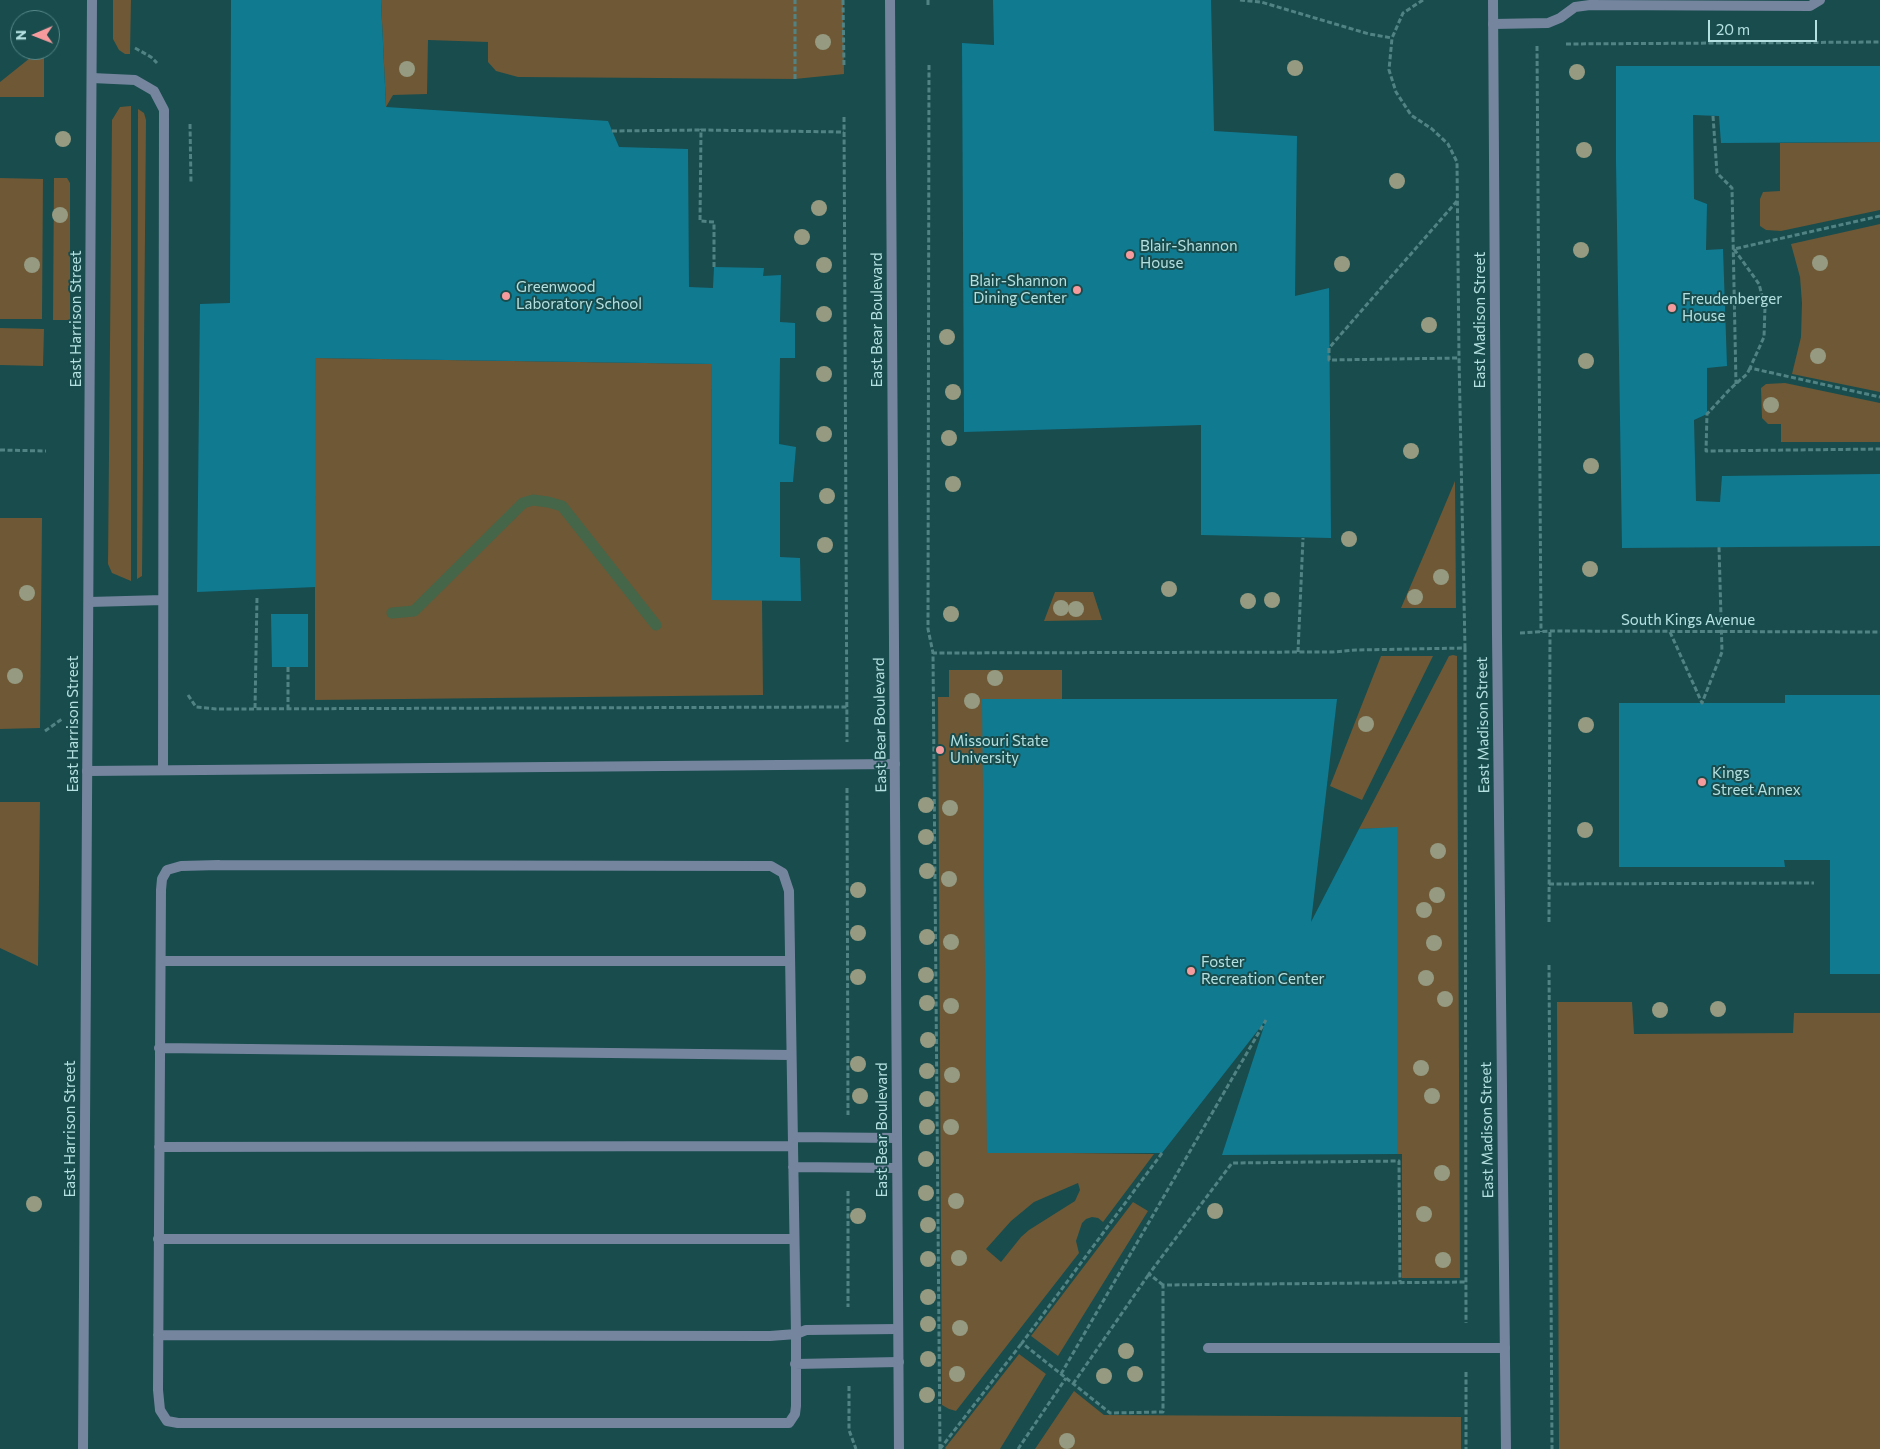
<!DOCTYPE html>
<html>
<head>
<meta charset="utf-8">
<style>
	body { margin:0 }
	#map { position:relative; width:1880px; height:1449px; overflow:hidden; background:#184c4d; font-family:Commissioner,sans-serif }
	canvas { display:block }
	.north { position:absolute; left:10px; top:10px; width:50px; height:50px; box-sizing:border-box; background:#184c4d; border:1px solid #578788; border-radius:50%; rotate:269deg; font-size:14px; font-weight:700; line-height:20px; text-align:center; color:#b5e0e1 }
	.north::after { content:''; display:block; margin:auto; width:18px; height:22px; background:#f59b9d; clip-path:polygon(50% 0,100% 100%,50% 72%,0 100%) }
	.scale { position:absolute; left:1708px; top:20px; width:109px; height:22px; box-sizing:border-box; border:2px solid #b5e0e1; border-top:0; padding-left:6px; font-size:15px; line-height:18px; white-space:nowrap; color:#b5e0e1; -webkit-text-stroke:4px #184c4d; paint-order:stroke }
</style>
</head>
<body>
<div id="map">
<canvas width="1880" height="1449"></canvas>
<div class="north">N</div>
<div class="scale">20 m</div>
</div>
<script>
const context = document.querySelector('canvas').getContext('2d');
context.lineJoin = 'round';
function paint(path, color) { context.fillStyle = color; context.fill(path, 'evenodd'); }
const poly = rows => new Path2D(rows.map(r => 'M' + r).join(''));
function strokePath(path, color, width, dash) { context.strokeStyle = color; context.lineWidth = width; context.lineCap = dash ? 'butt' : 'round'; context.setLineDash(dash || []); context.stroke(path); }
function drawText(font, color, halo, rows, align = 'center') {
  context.font = font + ' Commissioner,sans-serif'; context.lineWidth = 4; context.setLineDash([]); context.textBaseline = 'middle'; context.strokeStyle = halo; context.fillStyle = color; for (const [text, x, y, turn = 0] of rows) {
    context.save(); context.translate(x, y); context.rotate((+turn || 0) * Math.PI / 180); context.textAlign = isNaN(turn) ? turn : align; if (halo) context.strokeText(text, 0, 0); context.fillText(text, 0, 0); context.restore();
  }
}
paint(poly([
	[113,0,131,0,130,54,125,54,119,50,113,39],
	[381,0,843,0,844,74,795,79,518,77,496,71,488,62,488,42,428,40,427,94,393,95,386,107],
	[40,50,44,50,44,97,0,97,0,82],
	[131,106,131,581,112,573,108,564,112,120,120,107],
	[138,109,144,113,146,120,142,576,137,579],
	[1880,142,1880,210,1781,231,1766,230,1760,226,1760,199,1763,192,1780,191,1780,143],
	[0,178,43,179,42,319,0,319],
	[54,178,67,178,70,183,70,320,53,320],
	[1880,224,1880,392,1792,374,1801,337,1802,303,1800,277,1791,244],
	[0,328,44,329,43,366,0,365],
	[315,358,712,364,711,600,762,600,763,695,315,700],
	[1785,383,1880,403,1880,442,1781,442,1781,424,1768,424,1762,418,1761,388,1766,384],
	[1455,481,1456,608,1401,608,1426,550],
	[0,518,42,518,40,728,0,729],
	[1055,592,1093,592,1102,620,1044,621],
	[1453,655,1457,656,1460,1278,1402,1278,1402,1154,1397,1154,1397,828,1359,829,1449,656],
	[1381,656,1433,656,1362,800,1330,786],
	[949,670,1062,670,1062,699,987,1152,1154,1154,1103,1222,1098,1218,1092,1217,1086,1219,1082,1223,1076,1241,1079,1253,956,1411,949,1409,942,1405,941,1238,938,697,949,697],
	[1078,1183,1080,1190,1075,1201,1029,1230,1021,1237,1001,1262,986,1249,1011,1221,1034,1202],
	[0,802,40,802,38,966,0,948],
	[1557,1002,1632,1002,1634,1034,1793,1033,1794,1013,1880,1013,1880,1449,1559,1449],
	[1133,1202,1148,1211,1058,1356,1031,1336],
	[1019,1354,1046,1374,1000,1449,946,1449,945,1448],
	[1074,1391,1104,1415,1461,1417,1461,1449,1035,1449]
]), '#6e5836');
strokePath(poly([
	[392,613,414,611,523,503,533,500,548,502,562,506,656,625]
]), '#456649', 11);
paint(poly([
	[231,0,381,0,386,107,608,121,619,147,688,149,689,287,713,288,714,267,764,268,763,276,781,275,780,322,795,323,795,358,780,358,779,444,796,447,793,482,780,482,780,557,800,558,801,601,711,600,712,364,315,358,316,587,197,592,200,304,230,303],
	[993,0,1211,0,1214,131,1297,136,1295,296,1329,288,1331,538,1201,535,1201,425,964,432,962,43,994,45],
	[1616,66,1880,66,1880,142,1721,143,1719,116,1693,115,1694,199,1707,204,1706,250,1723,249,1727,366,1707,368,1707,414,1694,420,1696,501,1720,502,1722,476,1880,474,1880,546,1622,548,1616,162],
	[271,614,308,614,308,667,272,667],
	[1785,695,1880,695,1880,974,1830,974,1830,860,1784,860,1785,867,1619,867,1619,703,1785,703],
	[982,699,1337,699,1311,922,1359,829,1397,827,1397,1154,1222,1155,1266,1020,1162,1153,987,1153]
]), '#107a91');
strokePath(poly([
	[843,0,844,67],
	[928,0,928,6],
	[1240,0,1261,2,1369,34,1392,38],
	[1423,0,1403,13,1392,38,1389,70,1396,92,1411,115,1432,129,1448,144,1457,162,1459,358,1465,648],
	[1566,44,1880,42],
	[1537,46,1541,632],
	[135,48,151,57,157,63],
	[929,65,928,629,933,653],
	[795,79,795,0],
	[1713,116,1717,173,1732,188,1736,384],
	[844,117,847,742],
	[190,124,191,183],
	[612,131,701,130],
	[1457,201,1329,348,1329,360,1459,358],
	[1880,216,1734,249,1759,284,1765,307,1764,337,1750,368,1880,397],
	[714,267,714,222,700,221,701,130,844,132],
	[1750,368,1747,374,1730,389,1707,414,1706,451,1880,449],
	[0,450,46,451],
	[1670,632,1702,703,1722,652,1719,547],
	[1520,633,1550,631,1880,632],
	[1298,652,1303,538],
	[288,667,288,708],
	[188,695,196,707,216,709,847,707],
	[255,708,257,598],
	[45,731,62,719],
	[847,788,848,1115],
	[1549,884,1814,883],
	[1549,922,1550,631],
	[1549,965,1552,1449],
	[1162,1153,1022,1343,1110,1413,1163,1412,1163,1285,1466,1282],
	[848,1191,848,1307],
	[1163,1285,1149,1274,1232,1163,1399,1161,1400,1282],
	[1466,1372,1466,1449],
	[1061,1374,1266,1020],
	[1073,1384,1149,1274],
	[849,1386,849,1430,856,1449],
	[940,1449,933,653,1333,652,1356,650,1465,648,1466,1323],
	[940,1449,1022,1343],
	[1018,1449,1066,1378]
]), '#528384', 3, [5, 2.5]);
strokePath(poly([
	[1493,24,1548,23,1560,18,1575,7,1590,5,1810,6,1820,0],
	[92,78,135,80,154,91,164,110,163,770],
	[89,602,163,600],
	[87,771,895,764],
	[219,865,771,866,783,873,789,891,796,1334,796,1406,795,1414,789,1423,178,1423,167,1421,160,1410,158,1390,161,890,162,879,167,870,181,866,219,865],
	[161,961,790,961],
	[159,1048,791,1055],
	[793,1137,897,1138],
	[159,1147,793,1146],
	[793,1167,897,1168],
	[158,1239,794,1239],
	[158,1335,770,1336,796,1334,806,1330,898,1329],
	[1208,1348,1505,1348],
	[795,1364,899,1362]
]), '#75859e', 10);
strokePath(poly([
	[890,0,899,1449],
	[1493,0,1497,635,1506,1449],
	[83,1449,92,0]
]), '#75859e', 10);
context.fillStyle = '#959a80';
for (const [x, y] of [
	[823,42],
	[1295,68],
	[407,69],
	[1577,72],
	[63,139],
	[1584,150],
	[1397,181],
	[819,208],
	[60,215],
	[802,237],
	[1581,250],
	[1820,263],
	[1342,264],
	[32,265],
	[824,265],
	[824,314],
	[1429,325],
	[947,337],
	[1818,356],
	[1586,361],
	[824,374],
	[953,392],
	[1771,405],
	[824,434],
	[949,438],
	[1411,451],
	[1591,466],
	[953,484],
	[827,496],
	[1349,539],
	[825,545],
	[1590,569],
	[1441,577],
	[1169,589],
	[27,593],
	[1415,597],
	[1272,600],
	[1248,601],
	[1061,608],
	[1076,609],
	[951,614],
	[15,676],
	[995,678],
	[972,701],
	[1366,724],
	[1586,725],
	[926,805],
	[950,808],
	[1585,830],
	[926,837],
	[1438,851],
	[927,871],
	[949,879],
	[858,890],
	[1437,895],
	[1424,910],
	[858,933],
	[927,937],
	[951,942],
	[1434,943],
	[926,975],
	[858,977],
	[1426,978],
	[1445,999],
	[927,1003],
	[951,1006],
	[1718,1009],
	[1660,1010],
	[928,1040],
	[858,1064],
	[1421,1068],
	[927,1071],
	[952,1075],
	[860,1096],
	[1432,1096],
	[927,1099],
	[927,1127],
	[951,1127],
	[926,1159],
	[1442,1173],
	[926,1193],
	[956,1201],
	[34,1204],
	[1215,1211],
	[1424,1214],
	[858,1216],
	[928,1225],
	[959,1258],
	[928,1259],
	[1443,1260],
	[928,1297],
	[928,1324],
	[960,1328],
	[1126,1351],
	[928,1359],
	[957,1374],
	[1135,1374],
	[1104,1376],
	[927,1395],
	[1067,1441]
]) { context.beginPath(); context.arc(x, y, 8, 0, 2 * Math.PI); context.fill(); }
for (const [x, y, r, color] of [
	[1130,255,5,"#f59b9d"],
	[1077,290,5,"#f59b9d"],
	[506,296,5,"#f59b9d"],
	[1672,308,5,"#f59b9d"],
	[940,750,5,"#f59b9d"],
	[1702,782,5,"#f59b9d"],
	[1191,971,5,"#f59b9d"]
]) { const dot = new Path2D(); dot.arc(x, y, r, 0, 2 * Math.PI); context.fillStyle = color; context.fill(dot); strokePath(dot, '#184c4d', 2); }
drawText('15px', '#b5e0e1', '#184c4d', [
	["Blair-Shannon",1140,246],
	["House",1140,263],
	["Blair-Shannon",1067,281,"right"],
	["Dining Center",1067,298,"right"],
	["Greenwood",516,287],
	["Laboratory School",516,304],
	["Freudenberger",1682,299],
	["House",1682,316],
	["Missouri State",950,741],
	["University",950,758],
	["Kings",1712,773],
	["Street Annex",1712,790],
	["Foster",1201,962],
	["Recreation Center",1201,979]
], 'left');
drawText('15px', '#b5e0e1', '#184c4d', [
	["East Harrison Street",76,319,-90],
	["East Bear Boulevard",877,320,-90],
	["East Madison Street",1480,320,-90],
	["South Kings Avenue",1688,620],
	["East Harrison Street",73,724,-90],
	["East Bear Boulevard",880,725,-91],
	["East Madison Street",1483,725,-91],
	["East Harrison Street",70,1129,-90],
	["East Bear Boulevard",882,1130,-90],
	["East Madison Street",1487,1130,-91]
]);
</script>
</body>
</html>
